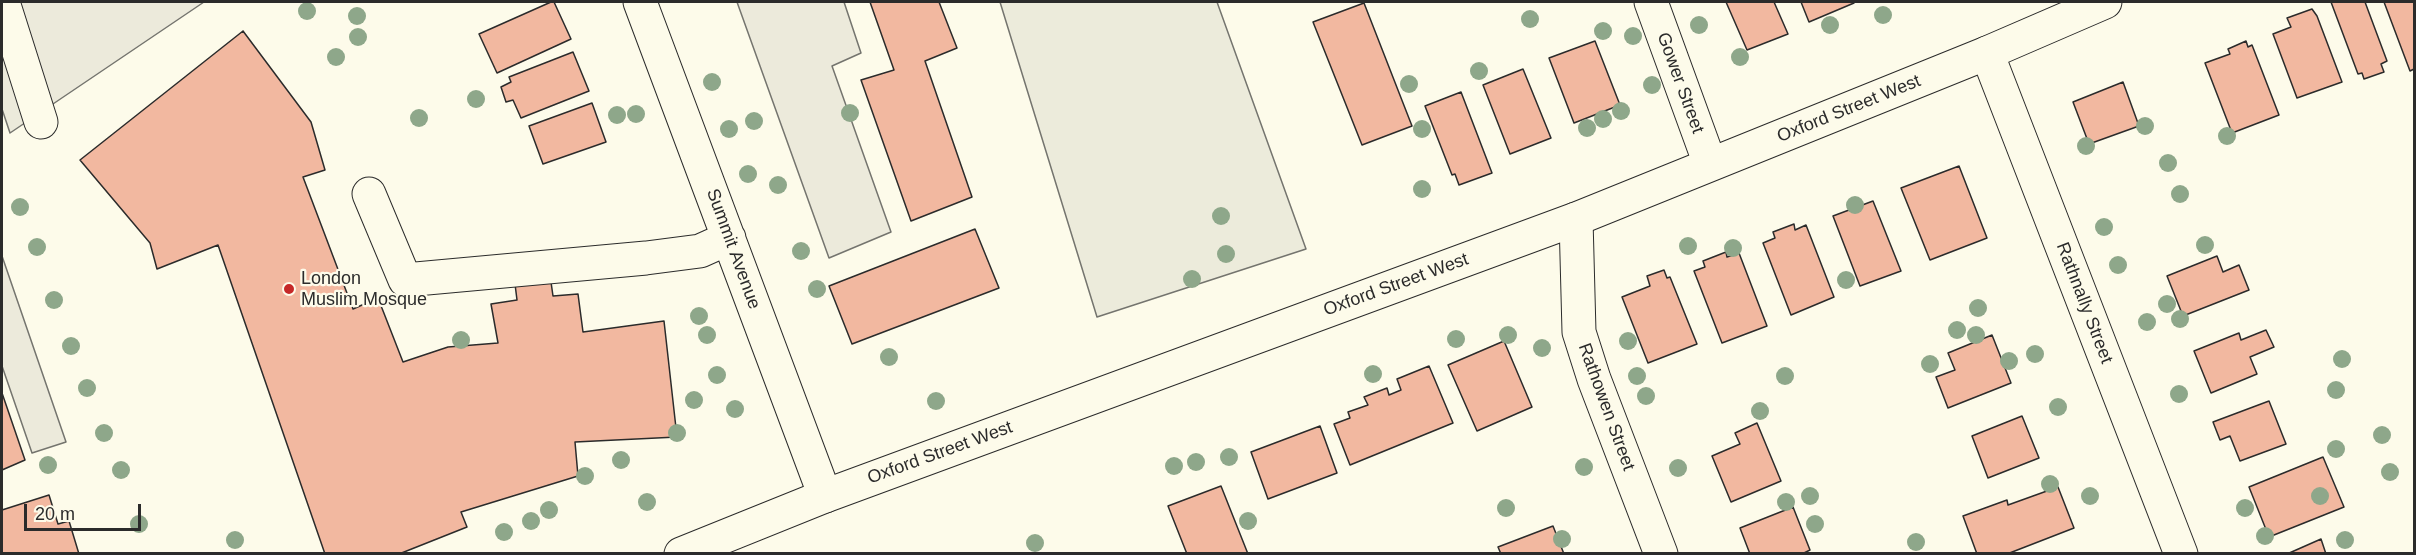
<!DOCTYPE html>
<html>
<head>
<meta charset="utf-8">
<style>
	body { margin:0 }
	#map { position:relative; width:2416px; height:555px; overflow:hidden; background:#fdfbea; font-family:Arial,sans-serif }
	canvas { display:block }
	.frame { position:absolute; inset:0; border:3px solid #2b2b2b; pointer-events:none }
	.scale { position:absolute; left:24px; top:504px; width:117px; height:27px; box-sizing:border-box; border:3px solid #2b2b2b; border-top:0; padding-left:8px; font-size:18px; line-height:21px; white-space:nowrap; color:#2b2b2b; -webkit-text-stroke:4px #fdfbea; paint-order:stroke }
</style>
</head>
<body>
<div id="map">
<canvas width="2416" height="555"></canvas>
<div class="frame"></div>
<div class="scale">20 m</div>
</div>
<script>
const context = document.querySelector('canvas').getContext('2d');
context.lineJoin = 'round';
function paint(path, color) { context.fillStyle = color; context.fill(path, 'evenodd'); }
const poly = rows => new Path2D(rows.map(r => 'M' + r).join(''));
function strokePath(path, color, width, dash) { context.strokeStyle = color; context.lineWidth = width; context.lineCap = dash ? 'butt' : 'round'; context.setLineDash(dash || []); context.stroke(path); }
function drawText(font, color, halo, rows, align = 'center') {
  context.font = font + ' Arial,sans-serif'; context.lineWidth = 4.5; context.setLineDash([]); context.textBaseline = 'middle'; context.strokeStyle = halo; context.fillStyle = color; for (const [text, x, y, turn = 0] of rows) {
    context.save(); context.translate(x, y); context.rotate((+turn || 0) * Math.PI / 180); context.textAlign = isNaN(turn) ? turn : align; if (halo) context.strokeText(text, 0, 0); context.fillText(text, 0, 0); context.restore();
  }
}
const green = poly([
	[1000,2,1217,2,1306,249,1097,317,1000,2]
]);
paint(green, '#ecebdb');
strokePath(green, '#74746e', 1.5);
const parking = poly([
	[2,2,204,2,10,133,2,109,2,2],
	[737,2,844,2,861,53,832,66,891,232,829,258,737,2],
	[2,256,66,442,32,453,2,366,2,256]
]);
paint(parking, '#eceadb');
strokePath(parking, '#74746e', 1.5);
const building = poly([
	[551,2,554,2,571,39,497,73,479,34,551,2],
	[870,2,939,2,957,48,925,61,972,197,911,221,861,80,894,70,870,2],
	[1726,2,1774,2,1788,34,1747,50,1726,2],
	[1801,2,1853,2,1854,3,1809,22,1801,2],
	[2331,2,2365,2,2387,61,2381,64,2384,72,2364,79,2362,73,2358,74,2331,2],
	[2384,2,2414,2,2414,69,2410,71,2384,2],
	[1364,3,1412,126,1362,145,1313,22,1364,3],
	[2312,9,2317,16,2342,82,2297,98,2273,34,2291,27,2287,18,2312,9],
	[243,31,311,122,325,170,303,177,353,309,378,298,403,362,448,347,498,343,491,304,517,300,515,284,551,282,553,296,578,294,583,332,664,321,677,437,575,442,578,476,461,512,467,527,399,554,325,554,218,245,157,269,150,243,80,160,243,31],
	[1595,41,1620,105,1574,123,1549,58,1595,41],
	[2246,41,2248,47,2252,45,2279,115,2232,133,2205,63,2230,54,2228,49,2246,41],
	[573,52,589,91,521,118,513,100,506,102,501,87,511,82,509,77,573,52],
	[1523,69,1551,138,1510,154,1483,85,1523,69],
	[2123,82,2139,126,2089,144,2073,102,2123,82],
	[1461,92,1492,173,1459,185,1455,174,1452,175,1425,106,1461,92],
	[592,103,606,142,543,164,529,126,592,103],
	[1959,166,1987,238,1930,260,1901,188,1959,166],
	[1873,201,1901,271,1860,286,1833,216,1873,201],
	[1794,224,1795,230,1806,225,1834,297,1791,315,1763,243,1775,238,1773,232,1794,224],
	[975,229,999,288,852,344,829,286,975,229],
	[1726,252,1727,257,1739,253,1767,326,1722,343,1694,271,1705,267,1703,261,1726,252],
	[2217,256,2223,272,2239,265,2249,290,2183,316,2167,276,2217,256],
	[1664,270,1667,278,1670,277,1697,344,1648,363,1622,297,1650,286,1647,276,1664,270],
	[2266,330,2274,347,2250,357,2257,374,2211,393,2194,351,2239,333,2241,340,2266,330],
	[1992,335,2011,383,1948,408,1936,377,1955,370,1948,353,1992,335],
	[1504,341,1532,407,1477,431,1448,365,1504,341],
	[1429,366,1453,423,1350,465,1334,424,1350,418,1348,412,1368,405,1364,397,1387,388,1389,395,1401,390,1397,379,1429,366],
	[2,393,25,460,2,470,2,393],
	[2269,401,2286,444,2240,461,2230,436,2220,440,2213,422,2269,401],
	[2022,416,2039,458,1988,478,1972,436,2022,416],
	[1757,423,1781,481,1731,502,1712,456,1740,444,1735,433,1757,423],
	[1320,426,1337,473,1268,499,1251,452,1320,426],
	[2323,457,2344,507,2269,537,2249,487,2323,457],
	[1221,486,1248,554,1187,554,1168,506,1221,486],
	[2058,487,2074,528,2007,554,1977,554,1963,516,2007,500,2008,505,2058,487],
	[49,495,58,524,69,521,79,554,2,554,2,510,49,495],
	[1793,507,1810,550,1802,554,1750,554,1740,528,1793,507],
	[1553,526,1564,554,1501,554,1498,547,1553,526],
	[2321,539,2326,554,2287,554,2321,539]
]);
paint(building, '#f2b8a0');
strokePath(building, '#2b2b2b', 1.5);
const minor = poly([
	[3,2,41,122],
	[640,2,825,496],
	[1651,2,1710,164],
	[1987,53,2181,554],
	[369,194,405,280,646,258,700,251,729,238],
	[1576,219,1579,332,1594,379,1661,554]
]);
const major = poly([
	[681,554,825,496,1576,219,1987,53,2105,2]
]);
strokePath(minor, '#2b2b2b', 35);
strokePath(major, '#2b2b2b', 35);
strokePath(minor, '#fdfbea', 33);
strokePath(major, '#fdfbea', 33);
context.fillStyle = '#8ea78a';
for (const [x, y] of [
	[307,11],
	[1883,15],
	[357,16],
	[1530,19],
	[1699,25],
	[1830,25],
	[1603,31],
	[1633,36],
	[358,37],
	[336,57],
	[1740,57],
	[1479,71],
	[712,82],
	[1409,84],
	[1652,85],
	[476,99],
	[1621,111],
	[850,113],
	[636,114],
	[617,115],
	[419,118],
	[1603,119],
	[754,121],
	[2145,126],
	[1587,128],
	[729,129],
	[1422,129],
	[2227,136],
	[2086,146],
	[2168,163],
	[748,174],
	[778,185],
	[1422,189],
	[2180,194],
	[1855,205],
	[20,207],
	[1221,216],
	[2104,227],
	[2205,245],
	[1688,246],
	[37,247],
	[1733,248],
	[801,251],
	[1226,254],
	[2118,265],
	[1192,279],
	[1846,280],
	[817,289],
	[54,300],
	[2167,304],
	[1978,308],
	[699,316],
	[2180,319],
	[2147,322],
	[1957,330],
	[707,335],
	[1508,335],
	[1976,335],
	[1456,339],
	[461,340],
	[1628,341],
	[71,346],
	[1542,348],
	[2035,354],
	[889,357],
	[2342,359],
	[2009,361],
	[1930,364],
	[1373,374],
	[717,375],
	[1637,376],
	[1785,376],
	[87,388],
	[2336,390],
	[2179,394],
	[1646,396],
	[694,400],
	[936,401],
	[2058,407],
	[735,409],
	[1760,411],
	[104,433],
	[677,433],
	[2382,435],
	[2336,449],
	[1229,457],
	[621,460],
	[1196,462],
	[48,465],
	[1174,466],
	[1584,467],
	[1678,468],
	[121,470],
	[2390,472],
	[585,476],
	[2050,484],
	[1810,496],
	[2090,496],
	[2320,496],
	[647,502],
	[1786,502],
	[1506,508],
	[2245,508],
	[549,510],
	[531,521],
	[1248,521],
	[139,524],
	[1815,524],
	[504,532],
	[2265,536],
	[1562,539],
	[235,540],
	[2345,540],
	[1916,542],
	[1035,543]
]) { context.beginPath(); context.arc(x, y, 9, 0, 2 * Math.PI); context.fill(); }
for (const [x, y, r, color] of [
	[289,289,6,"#c62828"]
]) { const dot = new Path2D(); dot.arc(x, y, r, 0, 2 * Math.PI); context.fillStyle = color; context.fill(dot); strokePath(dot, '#fdfbea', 2); }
drawText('18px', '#2b2b2b', '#fdfbea', [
	["Gower Street",1680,83,70],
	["Oxford Street West",1849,109,-22],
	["Summit Avenue",733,249,70],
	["Oxford Street West",1396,285,-20],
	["Rathnally Street",2084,303,69],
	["Rathowen Street",1606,407,70],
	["Oxford Street West",940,453,-20]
]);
drawText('18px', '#2b2b2b', '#fdfbea', [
	["London",301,279],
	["Muslim Mosque",301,300]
], 'left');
</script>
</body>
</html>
